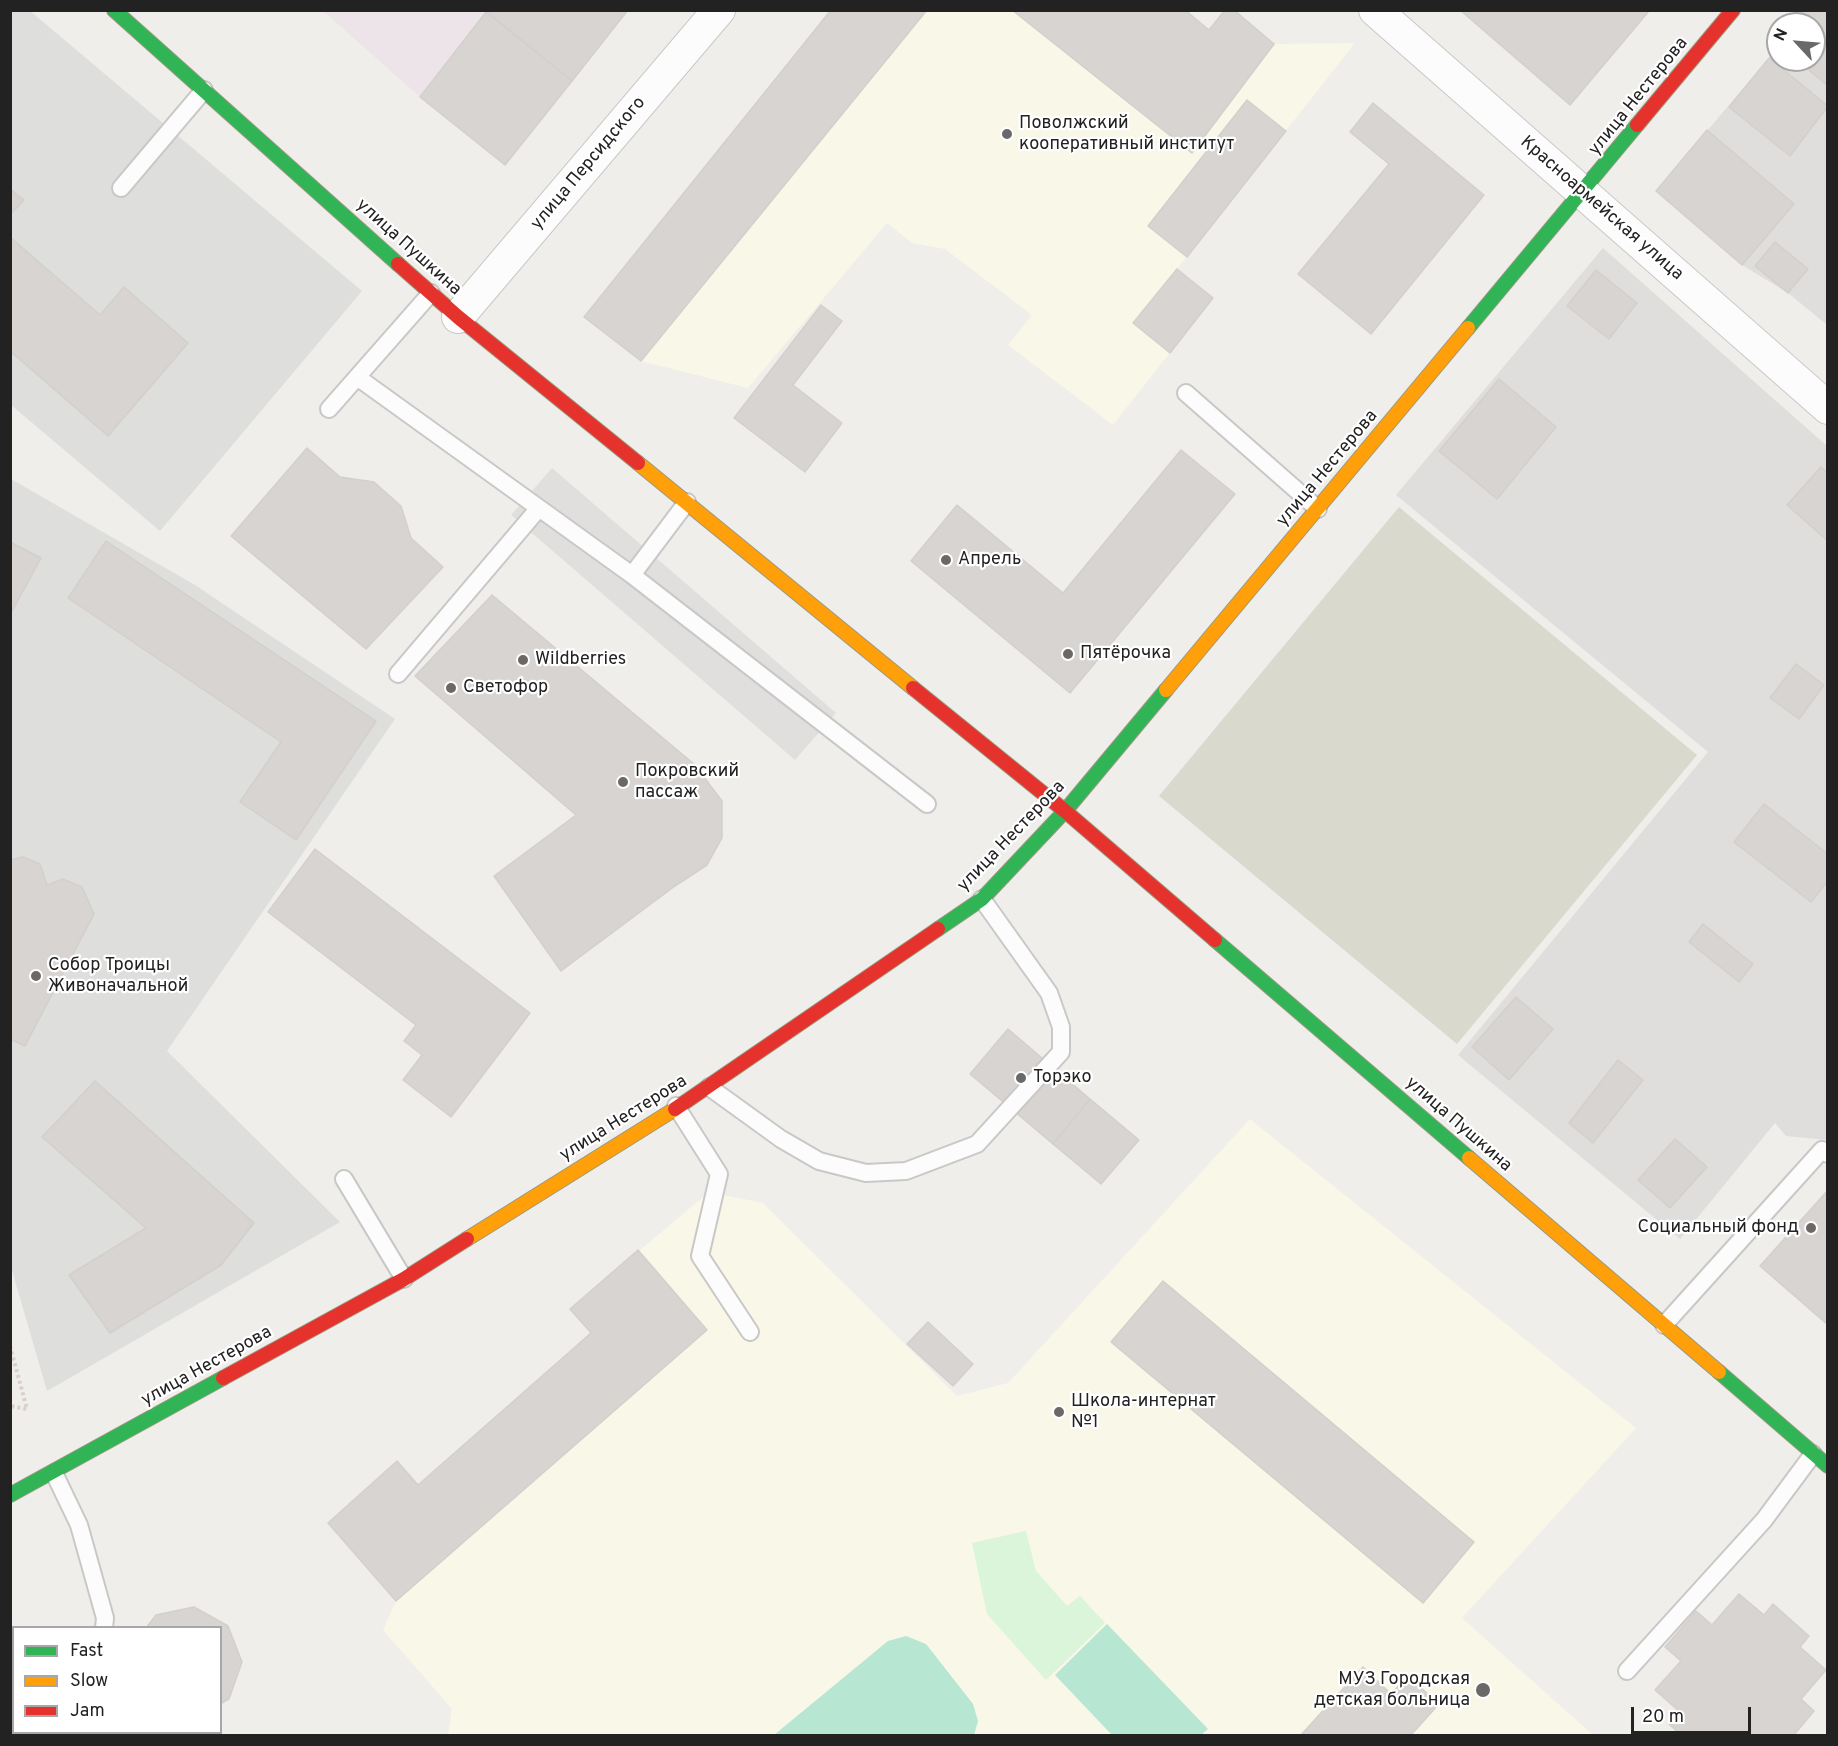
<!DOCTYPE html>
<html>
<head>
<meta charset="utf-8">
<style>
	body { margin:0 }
	#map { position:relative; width:1838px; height:1746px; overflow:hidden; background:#f0eeeb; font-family:Overpass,sans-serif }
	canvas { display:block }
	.frame { position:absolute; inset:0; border:12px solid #222; pointer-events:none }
	.legend { position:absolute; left:12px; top:1626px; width:210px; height:108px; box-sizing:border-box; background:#fff; border:2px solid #a7a7a7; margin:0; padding:8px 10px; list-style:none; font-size:18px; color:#222 }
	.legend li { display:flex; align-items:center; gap:12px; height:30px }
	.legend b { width:30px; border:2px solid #a7a7a7 }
	.north { position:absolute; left:1766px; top:12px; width:60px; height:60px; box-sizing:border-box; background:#fff; border:2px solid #a7a7a7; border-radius:50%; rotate:296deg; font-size:16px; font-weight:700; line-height:24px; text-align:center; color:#222 }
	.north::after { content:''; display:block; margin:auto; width:21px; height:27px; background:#6a6968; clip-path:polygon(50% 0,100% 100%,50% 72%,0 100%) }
	.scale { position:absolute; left:1631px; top:1707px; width:120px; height:27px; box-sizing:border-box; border:3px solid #222; border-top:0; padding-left:8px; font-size:18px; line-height:21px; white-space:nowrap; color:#222; -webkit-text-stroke:4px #fff; paint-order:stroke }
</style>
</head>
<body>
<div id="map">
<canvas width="1838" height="1746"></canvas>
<div class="frame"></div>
<ul class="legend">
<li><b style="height:8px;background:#30b455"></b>Fast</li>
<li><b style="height:8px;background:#ff9f0a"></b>Slow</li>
<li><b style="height:8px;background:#e5322d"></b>Jam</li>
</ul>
<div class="north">N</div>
<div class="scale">20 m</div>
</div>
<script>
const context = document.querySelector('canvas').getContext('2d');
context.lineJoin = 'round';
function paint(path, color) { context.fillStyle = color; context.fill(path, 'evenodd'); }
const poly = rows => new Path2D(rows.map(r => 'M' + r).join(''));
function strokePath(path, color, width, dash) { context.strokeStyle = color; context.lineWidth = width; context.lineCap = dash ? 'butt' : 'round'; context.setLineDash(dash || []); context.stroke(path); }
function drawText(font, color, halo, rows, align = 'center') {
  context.font = font + ' Overpass,sans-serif'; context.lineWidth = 4.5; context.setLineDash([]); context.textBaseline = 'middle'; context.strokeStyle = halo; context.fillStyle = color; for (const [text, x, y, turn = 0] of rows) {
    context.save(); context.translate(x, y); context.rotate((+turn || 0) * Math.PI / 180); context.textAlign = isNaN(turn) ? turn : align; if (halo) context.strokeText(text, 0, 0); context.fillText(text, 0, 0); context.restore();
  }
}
paint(poly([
	[1802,11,1827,11,1827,325,1788,293,1742,265,1656,191,1769,58,1778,39,1778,60,1814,60,1814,24,1791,24],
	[1603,248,1827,446,1827,1140,1786,1136,1775,1123,1680,1239,1458,1055,1708,752,1396,495]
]), '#dfdedc');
paint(poly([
	[323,11,628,11,505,165,420,97]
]), '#ede4e9');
paint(poly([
	[831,11,1185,11,1209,30,1225,11,1234,11,1274,44,1355,43,1177,269,1213,298,1113,425,1008,345,1032,315,945,249,912,243,887,223,748,388,641,361,584,317],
	[1250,1119,1636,1428,1462,1618,1593,1735,1410,1735,1439,1704,1409,1676,1391,1694,1363,1667,1300,1735,448,1735,452,1709,383,1630,396,1601,328,1523,397,1461,418,1485,590,1334,570,1309,709,1192,763,1203,957,1396,1008,1383]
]), '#f8f7e8');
paint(poly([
	[29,10,362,291,160,531,11,405,10,11],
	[11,479,195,585,395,719,167,1051,340,1222,47,1391,11,1267]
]), '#dededc');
paint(poly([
	[1399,507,1697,755,1457,1044,1159,796]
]), '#d9d9cd');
paint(poly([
	[1026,1531,1036,1571,1067,1606,1080,1596,1105,1623,1046,1680,987,1614,972,1543]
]), '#daf5da');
paint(poly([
	[1107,1624,1208,1729,1201,1735,1112,1735,1055,1675],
	[906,1636,926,1644,973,1704,978,1721,974,1735,774,1735,888,1641]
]), '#b7e6d2');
paint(poly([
	[552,468,836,713,795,760,511,515]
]), '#e0dfde');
const building = poly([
	[485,10,628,10,572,81,485,10],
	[831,10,927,10,641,361,584,317,831,10],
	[1012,10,1185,10,1209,30,1225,10,1234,10,1274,44,1192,153,1012,10],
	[1460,10,1648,10,1649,11,1570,105,1460,10],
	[1802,10,1828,10,1828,86,1797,60,1814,60,1814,24,1791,24,1802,10],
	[486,12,572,81,505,165,420,97,486,12],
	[1769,58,1828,106,1790,156,1729,107,1769,58],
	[1247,100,1286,131,1187,257,1148,226,1247,100],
	[1373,103,1484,195,1371,334,1298,274,1389,164,1350,132,1373,103],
	[1707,130,1794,204,1742,265,1656,191,1707,130],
	[10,189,24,200,10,215,10,189],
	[10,237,100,315,124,287,188,343,108,436,10,351,10,237],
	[1775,242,1808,269,1788,293,1755,266,1775,242],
	[1177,269,1213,298,1170,353,1133,323,1177,269],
	[1596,270,1637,303,1609,339,1567,306,1596,270],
	[821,305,842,321,793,385,842,423,805,472,734,418,821,305],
	[1499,379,1556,427,1497,499,1439,451,1499,379],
	[307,448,340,477,374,482,401,506,411,538,443,567,366,649,231,536,307,448],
	[1181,450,1235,494,1070,693,911,561,957,505,1063,593,1181,450],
	[1821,467,1828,473,1828,541,1787,505,1821,467],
	[106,541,376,721,296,840,240,802,281,742,68,598,106,541],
	[10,542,41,558,10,615,10,542],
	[492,595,694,764,722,801,722,838,707,865,675,886,561,971,494,876,576,815,415,676,492,595],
	[1796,664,1824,685,1799,719,1770,698,1796,664],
	[1764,804,1828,854,1828,881,1811,902,1734,842,1764,804],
	[315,849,530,1013,451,1117,403,1080,422,1055,404,1041,416,1025,268,912,315,849],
	[23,857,40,864,47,885,63,879,82,887,94,914,25,1046,10,1039,10,860,23,857],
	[1703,924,1753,964,1739,982,1689,942,1703,924],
	[1516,997,1553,1029,1509,1080,1472,1047,1516,997],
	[1008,1029,1090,1099,1053,1144,970,1074,1008,1029],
	[1618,1060,1643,1080,1593,1143,1569,1123,1618,1060],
	[95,1081,254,1223,221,1265,110,1333,69,1275,146,1228,42,1137,95,1081],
	[1090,1099,1139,1140,1101,1184,1053,1144,1090,1099],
	[1675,1139,1707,1167,1670,1208,1638,1180,1675,1139],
	[1828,1190,1828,1325,1760,1266,1828,1190],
	[638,1250,707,1330,396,1601,328,1523,397,1461,418,1485,591,1333,570,1309,638,1250],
	[1163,1281,1474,1542,1423,1603,1111,1342,1163,1281],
	[928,1322,973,1364,953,1386,907,1344,928,1322],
	[1739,1594,1764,1615,1773,1604,1809,1636,1800,1647,1826,1670,1801,1699,1814,1711,1793,1736,1682,1736,1669,1724,1680,1712,1655,1690,1681,1661,1665,1647,1696,1611,1712,1625,1739,1594],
	[194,1607,228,1626,242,1662,229,1699,220,1704,220,1628,146,1628,156,1615,194,1607],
	[1363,1667,1391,1694,1408,1676,1439,1704,1410,1736,1300,1736,1363,1667]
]);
paint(building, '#d7d4d2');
strokePath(building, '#d3d0cc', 1.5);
const lane = poly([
	[121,188,204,90],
	[357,377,632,575],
	[1186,393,1318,509],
	[329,409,431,293],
	[687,502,632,575,927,804],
	[398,674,539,508],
	[709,1087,781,1139,819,1161,866,1173,906,1171,977,1144,1061,1052,1061,1027,1049,993,982,899],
	[676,1106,719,1174,700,1256,750,1332],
	[344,1179,404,1279],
	[1664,1325,1822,1150,1828,1154],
	[54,1473,79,1525,105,1618,104,1628],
	[1627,1671,1764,1520,1813,1454],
	[38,1736,42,1732]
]);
const street = poly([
	[1375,10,1828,408],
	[458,317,719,10]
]);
const fast = poly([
	[114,10,398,264],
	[1468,328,1637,125],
	[938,929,982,899,1065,811,1166,690],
	[1215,940,1469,1158],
	[1719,1372,1828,1466],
	[10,1495,223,1378]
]);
const slow = poly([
	[638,463,913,688],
	[1166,690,1468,328],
	[1469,1158,1719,1372],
	[467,1239,675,1109]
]);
const jam = poly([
	[1637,125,1733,10],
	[398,264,458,317,638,463],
	[913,688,1065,811,1215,940],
	[675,1109,938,929],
	[223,1378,404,1279,467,1239]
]);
strokePath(lane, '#c9c8c7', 20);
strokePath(street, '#c9c8c7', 34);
strokePath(fast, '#999a82', 16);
strokePath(slow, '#999a82', 16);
strokePath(jam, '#999a82', 16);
strokePath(poly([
	[10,1346,27,1409,10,1406]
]), '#dccecd', 4, [3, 3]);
strokePath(lane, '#fdfcfc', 16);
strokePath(street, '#fdfcfc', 32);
strokePath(fast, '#30b455', 14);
strokePath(slow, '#ff9f0a', 14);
strokePath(jam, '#e5322d', 14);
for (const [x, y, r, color] of [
	[1007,134,6,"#6a6968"],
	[946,560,6,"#6a6968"],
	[1068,654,6,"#6a6968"],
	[523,660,6,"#6a6968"],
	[451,688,6,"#6a6968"],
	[623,782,6,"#6a6968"],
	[36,976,6,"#6a6968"],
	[1021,1078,6,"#6a6968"],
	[1811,1228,6,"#6a6968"],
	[1059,1412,6,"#6a6968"],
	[1483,1690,8,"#6a6968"]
]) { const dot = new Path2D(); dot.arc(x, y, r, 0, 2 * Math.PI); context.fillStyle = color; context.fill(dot); strokePath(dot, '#fff', 2); }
drawText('18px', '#222', '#fff', [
	["улица Нестерова",1639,97,-51],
	["улица Персидского",589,164,-50],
	["Красноармейская улица",1601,209,41],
	["улица Пушкина",408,248,42],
	["улица Нестерова",1328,469,-50],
	["улица Нестерова",1012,837,-46],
	["улица Нестерова",624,1119,-32],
	["улица Пушкина",1458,1125,41],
	["улица Нестерова",207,1367,-29]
]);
drawText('18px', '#222', '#fff', [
	["Поволжский",1019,124],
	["кооперативный институт",1019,145],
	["Апрель",958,560],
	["Пятёрочка",1080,654],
	["Wildberries",535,660],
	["Светофор",463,688],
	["Покровский",635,772],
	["пассаж",635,793],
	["Собор Троицы",48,966],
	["Живоначальной",48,987],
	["Торэко",1033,1078],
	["Социальный фонд",1799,1228,"right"],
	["Школа-интернат",1071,1402],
	["№1",1071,1423],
	["МУЗ Городская",1470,1680,"right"],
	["детская больница",1470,1701,"right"]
], 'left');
</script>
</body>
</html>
